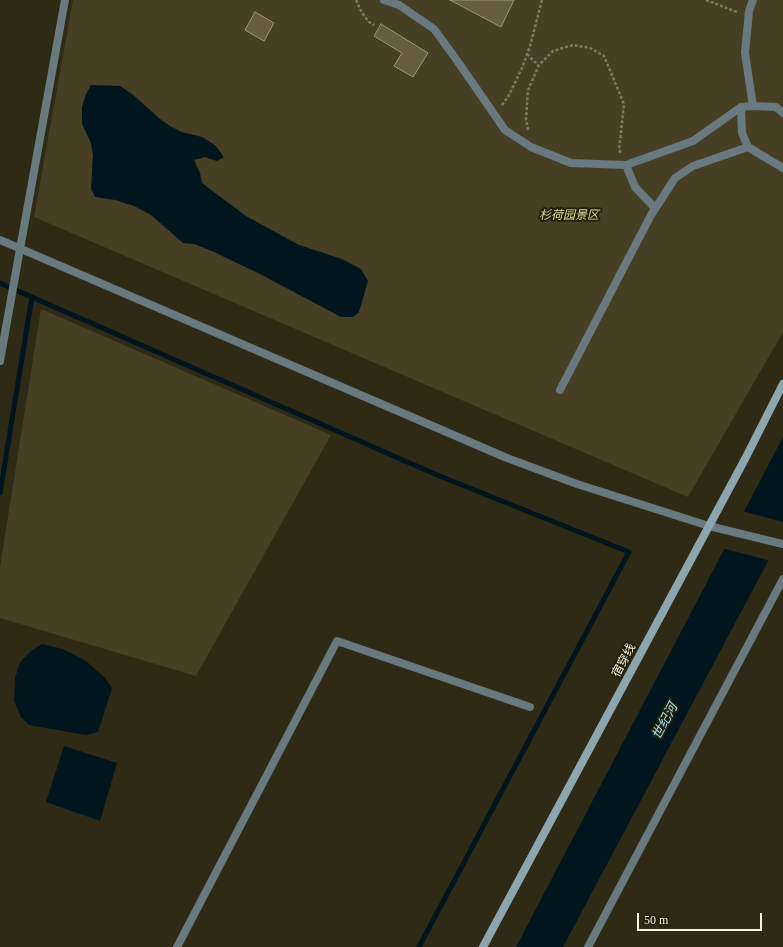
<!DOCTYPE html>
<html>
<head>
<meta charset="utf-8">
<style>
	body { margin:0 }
	#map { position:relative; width:783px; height:947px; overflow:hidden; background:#2f2a15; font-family:Georgia,serif }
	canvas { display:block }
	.scale { position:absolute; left:637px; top:913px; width:125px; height:18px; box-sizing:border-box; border:2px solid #f6f3e6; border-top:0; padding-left:5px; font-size:12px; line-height:14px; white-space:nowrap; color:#f6f3e6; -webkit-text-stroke:3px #25200b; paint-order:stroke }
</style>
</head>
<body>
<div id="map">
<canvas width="783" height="947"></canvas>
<div class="scale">50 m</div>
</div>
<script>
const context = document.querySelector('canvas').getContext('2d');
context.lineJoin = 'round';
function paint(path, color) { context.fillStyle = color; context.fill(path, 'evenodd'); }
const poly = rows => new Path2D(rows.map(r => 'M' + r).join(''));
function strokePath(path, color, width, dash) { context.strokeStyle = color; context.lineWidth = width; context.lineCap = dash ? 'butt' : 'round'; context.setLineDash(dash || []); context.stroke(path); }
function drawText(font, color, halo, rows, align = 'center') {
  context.font = font + ' Georgia,"Noto Sans SC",serif'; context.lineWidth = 4; context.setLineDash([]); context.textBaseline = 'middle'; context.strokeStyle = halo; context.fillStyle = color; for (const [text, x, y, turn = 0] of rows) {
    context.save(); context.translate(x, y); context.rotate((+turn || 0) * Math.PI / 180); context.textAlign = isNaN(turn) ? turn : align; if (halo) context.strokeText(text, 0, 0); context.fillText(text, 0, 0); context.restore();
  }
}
paint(poly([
	[73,0,783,0,783,332,688,497,34,217],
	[41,309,331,435,196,676,0,618,0,567]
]), '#473f24');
paint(poly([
	[91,85,120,86,132,94,160,119,170,126,182,132,202,137,215,145,224,157,217,161,205,157,194,160,200,173,202,183,246,216,299,245,342,259,361,269,368,281,359,312,353,317,341,317,260,274,214,252,194,244,183,243,151,215,134,206,115,200,95,197,91,189,93,155,91,143,82,124,82,107,86,94],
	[783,437,783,533,563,947,516,947],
	[42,644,63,649,86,661,105,678,112,688,98,732,86,735,29,725,21,717,14,701,15,678,20,662,31,651],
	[64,746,117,763,100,821,46,802]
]), '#00151e');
paint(poly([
	[742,511,783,522,783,537,771,561,722,548]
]), '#2f2a15');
strokePath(poly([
	[0,283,437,475,629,552,419,947],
	[0,493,32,297]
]), '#00151e', 5);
const building = poly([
	[450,0,514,0,501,27,450,0],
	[255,12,274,23,264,41,245,30,255,12],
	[381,24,428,53,413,77,394,66,402,53,374,36,381,24]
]);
paint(building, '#655d3e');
strokePath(building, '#9c967e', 1);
strokePath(poly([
	[356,0,362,13,369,22,374,25],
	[706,0,737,12],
	[527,54,538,65],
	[502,105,509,95,522,68,530,46,542,0],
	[528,130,526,119,528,90,539,65,553,51,573,45,590,48,604,56,624,104,619,150,621,153]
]), '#7d7967', 2.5, [3, 2]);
strokePath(poly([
	[384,0,399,5,434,29,456,59,505,130,531,147,571,163,626,165,693,141,741,107],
	[753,0,749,11,745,53,753,106],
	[783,113,776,107,753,106,741,107,742,133,748,147,783,168],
	[626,165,635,187,655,208],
	[0,361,20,249],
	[560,390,651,215,675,178,693,166,748,147],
	[177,947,337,641,530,707]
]), '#68797f', 8);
strokePath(poly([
	[0,240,507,458,577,484,709,526,783,544],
	[20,249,65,0],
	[588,947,783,579]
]), '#68797f', 8);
strokePath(poly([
	[483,947,745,459,783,384]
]), '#8ca6af', 8);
drawText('italic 12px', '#e2d398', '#25200b', [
	["杉荷园景区",569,214]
]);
drawText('12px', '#f6f3e6', '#25200b', [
	["宿穿线",623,660,-62]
]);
drawText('italic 13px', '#9ae0f9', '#25200b', [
	["世纪河",664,721,-62]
]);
</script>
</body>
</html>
